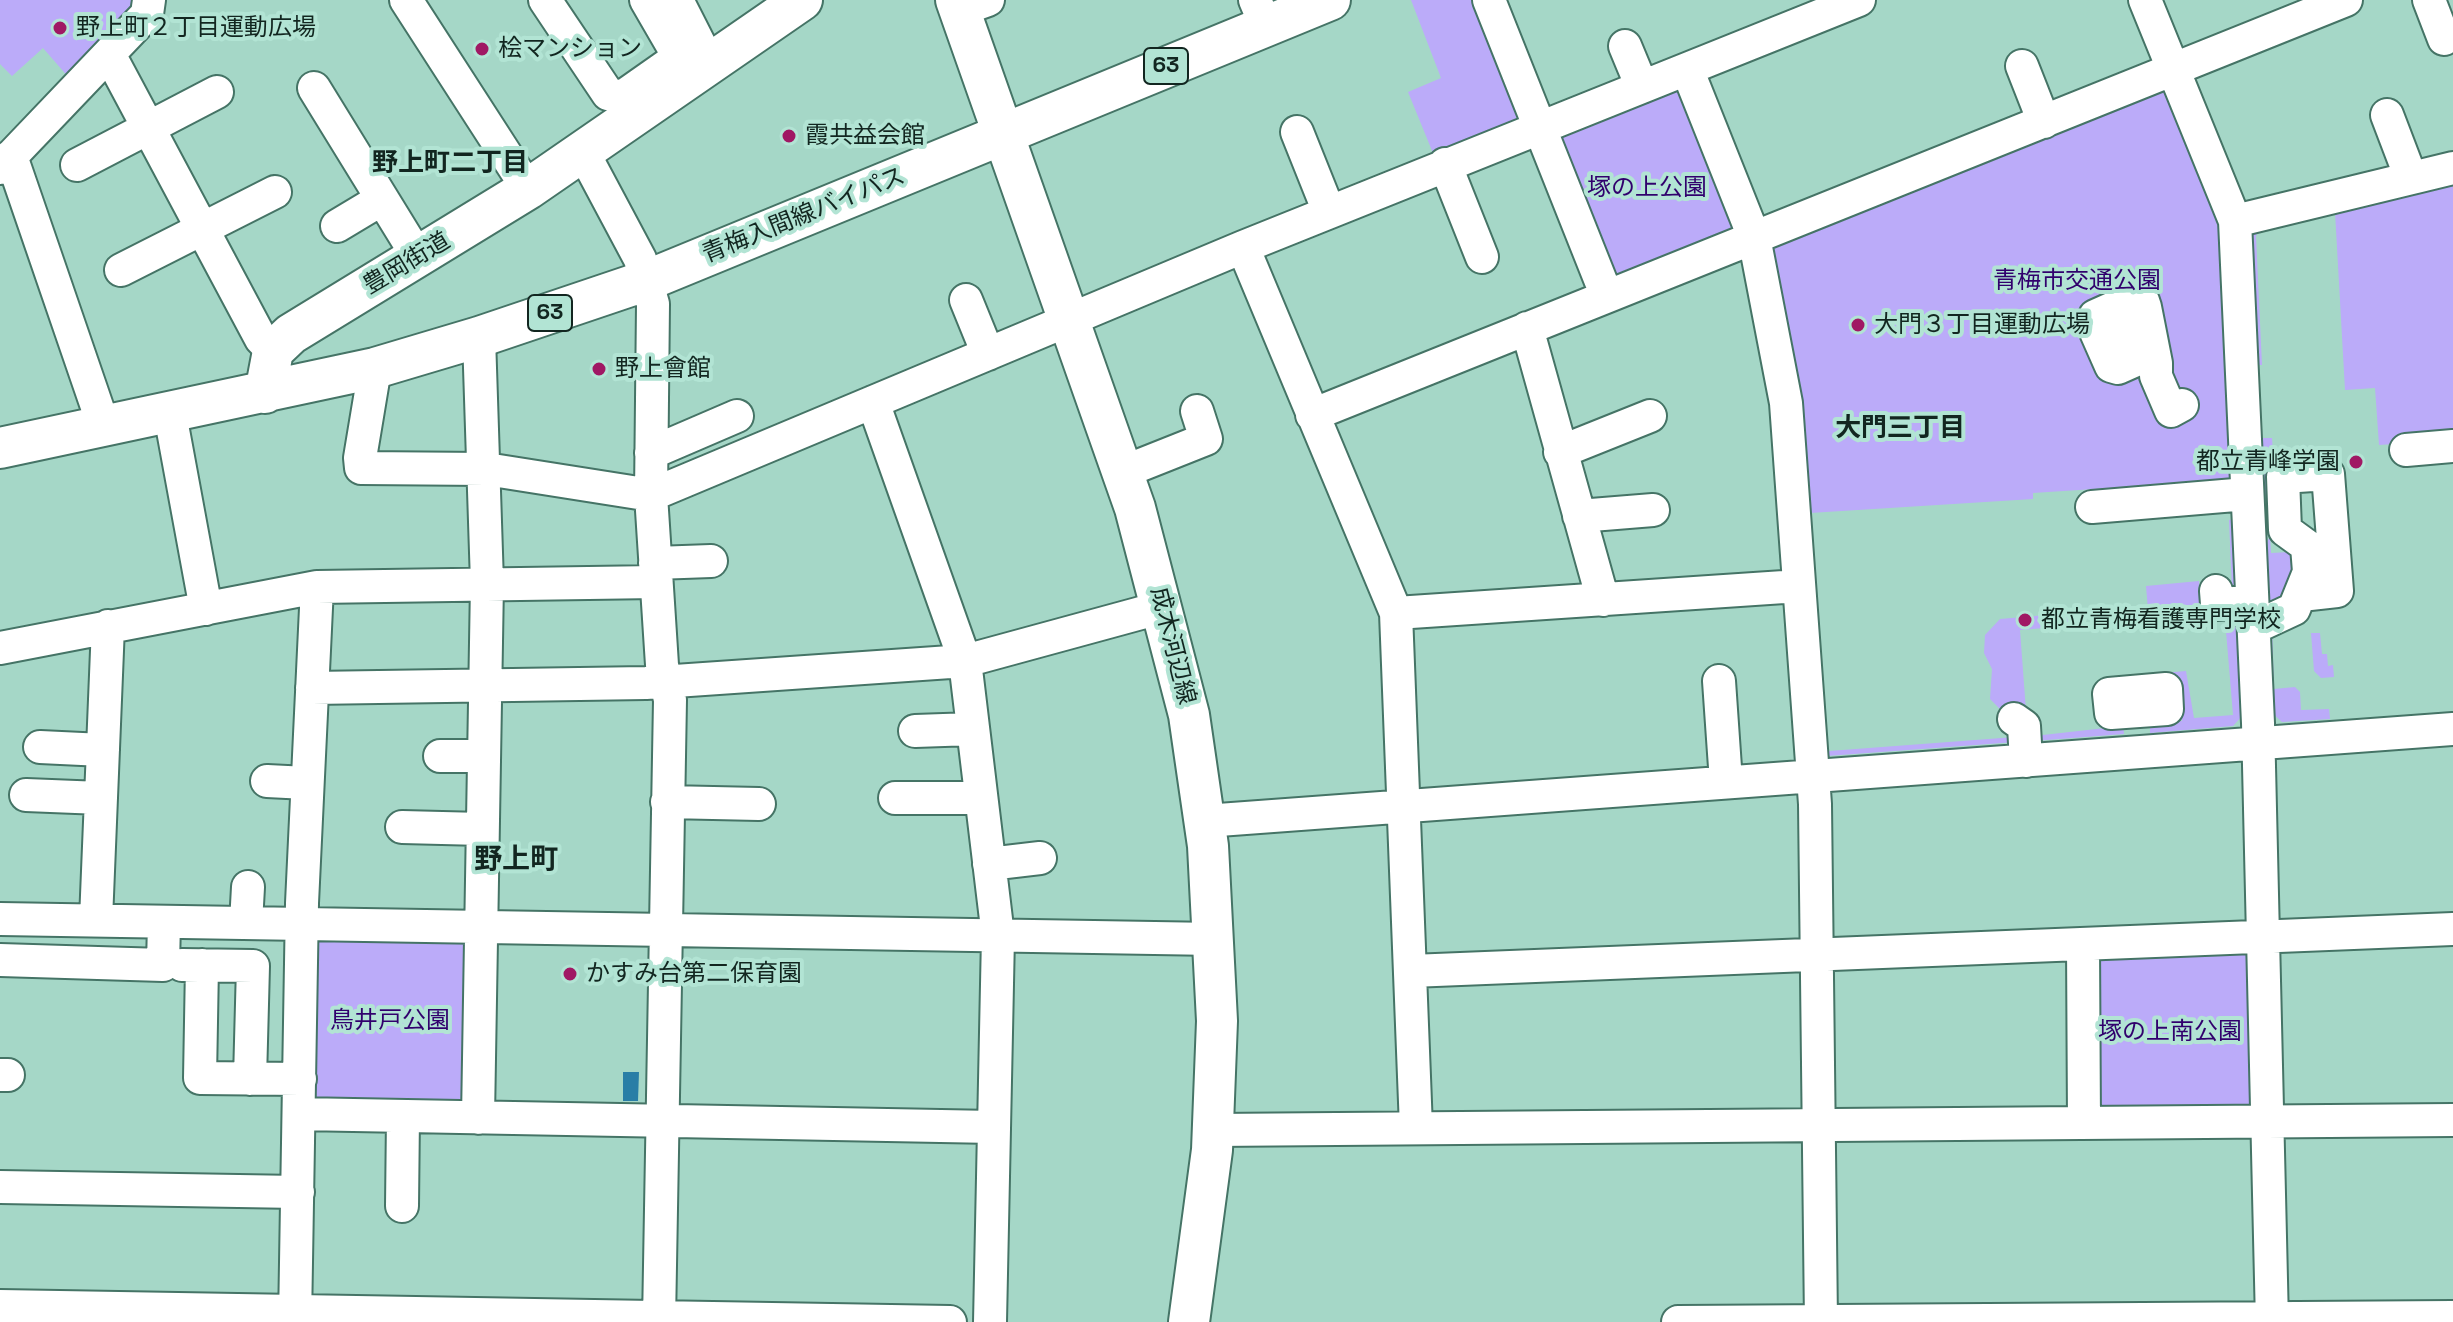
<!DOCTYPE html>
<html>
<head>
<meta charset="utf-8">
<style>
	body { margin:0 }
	canvas { display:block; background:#a5d7c7 }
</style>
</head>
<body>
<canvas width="2453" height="1322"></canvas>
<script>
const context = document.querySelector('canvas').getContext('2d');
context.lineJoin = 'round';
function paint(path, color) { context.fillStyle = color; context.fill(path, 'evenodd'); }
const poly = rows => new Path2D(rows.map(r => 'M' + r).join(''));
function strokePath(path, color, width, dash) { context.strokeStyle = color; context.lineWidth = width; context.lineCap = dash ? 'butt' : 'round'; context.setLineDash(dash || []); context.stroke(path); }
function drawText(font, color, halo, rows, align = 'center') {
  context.font = font + ' "Space Grotesk","Noto Sans JP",sans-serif'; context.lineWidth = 8; context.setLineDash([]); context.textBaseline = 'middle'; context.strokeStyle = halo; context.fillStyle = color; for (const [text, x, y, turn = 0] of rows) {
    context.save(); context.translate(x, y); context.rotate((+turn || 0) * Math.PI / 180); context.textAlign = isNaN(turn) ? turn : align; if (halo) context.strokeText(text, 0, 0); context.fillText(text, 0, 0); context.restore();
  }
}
paint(poly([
	[0,0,140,0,70,79,43,48,12,76,0,64],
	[1411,0,1478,0,1524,116,1519,124,1435,158,1408,92,1441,78],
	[1676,85,1737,232,1613,281,1555,133],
	[2159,85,2166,89,2220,224,2233,480,2033,493,2033,499,1810,513,1826,748,1829,751,2015,737,2016,742,1827,756,1821,750,1795,402,1766,249,1770,241],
	[2453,178,2453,440,2379,445,2375,388,2345,390,2335,212,2259,231,2256,236,2262,365,2255,365,2249,234,2254,225],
	[2258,438,2272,438,2274,468,2267,469,2268,498,2259,486],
	[2234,519,2238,589,2232,589,2229,520],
	[2270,536,2271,553,2290,552,2296,558,2290,595,2271,608,2265,601,2263,550],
	[2199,581,2202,618,2149,622,2146,586],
	[2081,612,2082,625,2020,630,2026,711,2000,709,1990,699,1992,669,1984,653,1985,635,2000,619],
	[2239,617,2244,714,2233,726,2150,733,2150,724,2182,721,2178,681,2163,673,2186,671,2194,718,2233,715,2225,619],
	[2272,628,2274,689,2295,687,2300,692,2301,710,2329,709,2330,719,2282,722,2270,711,2266,635],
	[2311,633,2320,633,2322,654,2327,654,2328,666,2333,665,2334,677,2321,678,2314,671],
	[2123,726,2124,734,2034,741,2034,736],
	[464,937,471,944,468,1103,309,1099,312,940],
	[2243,948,2250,956,2253,1104,2246,1112,2097,1113,2096,954]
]), '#bbabf9');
paint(poly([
	[623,1072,639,1072,638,1101,623,1101]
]), '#297ea6');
const minor = poly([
	[406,0,528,189],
	[545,0,608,94,622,97,635,116],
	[677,0,710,65],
	[1255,0,1266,26],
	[1489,0,1606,294],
	[2145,0,2235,221,2258,723,2272,1322],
	[2429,0,2444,39],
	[960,10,988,0],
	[1625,46,1642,87],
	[109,54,261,339,273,351],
	[2022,66,2044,122],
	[1687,69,1754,237,1786,403,1815,804,1821,1322],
	[314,88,418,257],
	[622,97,679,57,646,0],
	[2387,115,2411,178],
	[1297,132,1329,212],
	[583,152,640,259,653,304,651,495,662,665,670,700,659,1322],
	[11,156,104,427],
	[1445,164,1482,257],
	[77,165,217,92],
	[0,168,147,14,149,0],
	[2235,221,2453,168],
	[337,226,382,199],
	[1243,247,1396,613,1416,1128],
	[121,270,275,192],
	[966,300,988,354],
	[2147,317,2111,336,2117,350,2137,346,2141,354,2136,360,2118,368,2111,366,2092,323,2095,316,2133,299,2143,301,2145,307,2156,363,2156,376,2171,411,2182,405],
	[1527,328,1603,600],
	[375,368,360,458,361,468,486,469,651,495,1243,247,1859,0],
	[873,402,965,661,998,936,990,1322],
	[170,414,206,609],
	[1312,415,2346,0],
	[2406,450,2453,446],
	[1560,452,1650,416],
	[651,453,737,416],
	[1123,472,1206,439,1197,411],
	[2092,507,2247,494],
	[1579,516,1653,510],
	[655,563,711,561],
	[2216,591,2217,604,2252,602],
	[1396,613,1799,586],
	[2253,623,2264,623,2294,609,2309,572,2307,546,2285,530,2283,477,2328,474,2337,591,2301,595],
	[0,648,317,587,656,582],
	[1719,681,1726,782],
	[312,688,646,683,965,661,1163,607],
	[2166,689,2167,709,2111,713,2109,694,2166,689],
	[2014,719,2024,726,2026,761],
	[915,731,973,729],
	[40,747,103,750],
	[440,756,484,756],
	[267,781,307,783],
	[26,795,101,798],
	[895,798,981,798],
	[667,802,759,804],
	[1205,821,2453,729],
	[402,827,482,829],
	[989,864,1040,858],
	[0,919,1215,939],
	[96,920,108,626],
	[246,923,248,887],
	[2083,944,2084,1123],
	[0,960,163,965,164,922],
	[182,965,253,966,250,1079],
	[202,965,200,1078,300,1079],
	[1411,971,2453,929],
	[0,1075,8,1075],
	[300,1114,994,1127],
	[478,1118,487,583,479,337],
	[1213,1130,2453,1120],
	[0,1187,298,1192],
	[402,1206,403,1116],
	[0,1306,950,1322],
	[295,1322,302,903,317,587],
	[1678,1322,2453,1317]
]);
const major = poly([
	[956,0,1135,508,1189,715,1208,846,1217,1021,1212,1150,1189,1322],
	[265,393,273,351,291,334,528,189,802,0],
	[0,448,375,368,479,337,648,280,1330,0]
]);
strokePath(minor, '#457466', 36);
strokePath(major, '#457466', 44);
strokePath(minor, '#fff', 32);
strokePath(major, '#fff', 40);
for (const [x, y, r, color] of [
	[60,28,8,"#a01864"],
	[482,49,8,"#a01864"],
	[789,136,8,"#a01864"],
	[1858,325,8,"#a01864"],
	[599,369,8,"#a01864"],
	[2356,462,8,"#a01864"],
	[2025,620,8,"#a01864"],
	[570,974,8,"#a01864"]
]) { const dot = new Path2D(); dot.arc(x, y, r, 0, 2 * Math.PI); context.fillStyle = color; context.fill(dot); strokePath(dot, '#b2e4d4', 3); }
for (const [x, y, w] of [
	[1166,66,44],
	[550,313,44]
]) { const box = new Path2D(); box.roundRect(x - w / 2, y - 18, w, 36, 6); context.fillStyle = '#b2e4d4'; context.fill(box); strokePath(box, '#122620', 2); }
drawText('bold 22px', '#122620', null, [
	["63",1166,66],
	["63",550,313]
]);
drawText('24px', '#122620', '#b2e4d4', [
	["野上町２丁目運動広場",76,28],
	["桧マンション",498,49],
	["霞共益会館",805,136],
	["大門３丁目運動広場",1874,325],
	["野上會館",615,369],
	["都立青峰学園",2340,462,"right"],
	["都立青梅看護専門学校",2041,620],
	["かすみ台第二保育園",586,974]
], 'left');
drawText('24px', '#31006d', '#b2e4d4', [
	["塚の上公園",1647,188],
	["青梅市交通公園",2077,281],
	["鳥井戸公園",390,1021],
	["塚の上南公園",2170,1032]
]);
drawText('24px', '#122620', '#b2e4d4', [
	["青梅入間線バイパス",804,216,-22],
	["豊岡街道",407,264,-31],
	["成木河辺線",1172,646,76]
]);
drawText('bold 26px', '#122620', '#b2e4d4', [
	["野上町二丁目",450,164],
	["大門三丁目",1900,429]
]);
drawText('bold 28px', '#122620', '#b2e4d4', [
	["野上町",516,860]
]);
</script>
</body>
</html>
